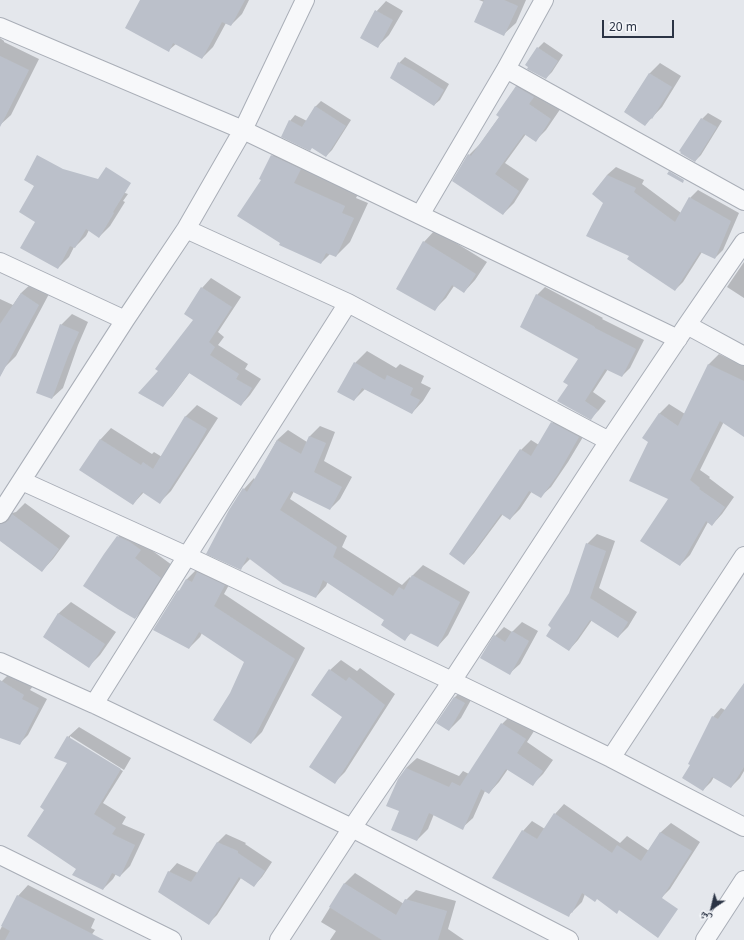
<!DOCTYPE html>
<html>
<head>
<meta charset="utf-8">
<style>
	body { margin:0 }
	#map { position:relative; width:744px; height:940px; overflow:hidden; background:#e4e7ec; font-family:"Noto Sans","Noto Naskh Arabic",sans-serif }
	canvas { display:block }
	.north { position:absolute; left:692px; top:888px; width:40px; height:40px; -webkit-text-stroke:3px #f4f6f9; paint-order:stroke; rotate:215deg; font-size:11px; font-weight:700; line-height:16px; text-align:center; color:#2b3445 }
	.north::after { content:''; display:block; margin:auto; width:14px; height:18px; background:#2b3445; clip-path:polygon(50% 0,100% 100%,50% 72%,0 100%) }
	.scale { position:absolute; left:602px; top:20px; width:72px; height:18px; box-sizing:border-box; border:2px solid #2b3445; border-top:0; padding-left:5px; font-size:12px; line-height:14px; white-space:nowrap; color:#2b3445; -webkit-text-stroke:3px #f4f6f9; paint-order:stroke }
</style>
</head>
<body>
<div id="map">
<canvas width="744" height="940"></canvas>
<div class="north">ش</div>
<div class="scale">20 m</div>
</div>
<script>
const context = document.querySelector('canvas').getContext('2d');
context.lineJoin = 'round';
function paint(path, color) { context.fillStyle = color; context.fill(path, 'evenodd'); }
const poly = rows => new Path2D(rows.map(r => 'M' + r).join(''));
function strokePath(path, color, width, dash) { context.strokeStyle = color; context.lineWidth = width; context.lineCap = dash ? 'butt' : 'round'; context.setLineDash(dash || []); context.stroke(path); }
paint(poly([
	[141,0,249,0,242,14,231,25,226,23,213,47,202,58,176,44,169,50],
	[479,0,526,0,516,23,504,34,484,2],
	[386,1,403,11,389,35,377,47,375,13],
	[0,38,4,41,4,42,39,59,11,115,0,125],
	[544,42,563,55,552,72,546,78,526,65,538,48],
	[405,57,449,84,440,100,434,105,399,63],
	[660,63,681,76,662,107,645,125,625,111,650,73],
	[527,76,561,108,546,130,535,141,526,134,505,163,529,179,514,203,503,214,469,155,480,144,500,116,516,87],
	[321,101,351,120,332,150,326,156,312,147,290,121,295,115,307,121,315,107],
	[708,113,722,121,701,155,695,161,702,119],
	[287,141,359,192,356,198,368,203,350,242,336,256,330,254,321,263,262,179,272,156],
	[50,167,128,194,123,201,125,202,110,226,99,237,89,230,86,236,75,247,74,247,69,257,58,268,36,221],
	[616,167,644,180,642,184,681,213,690,198,698,190,739,213,723,250,715,258,702,252,683,282,675,290,631,255,604,202,607,175],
	[435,230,487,262,475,280,464,292,454,286,446,298,434,310,424,242],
	[744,262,744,298,727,287],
	[211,278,241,297,218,332,224,337,218,345,248,364,245,369,261,379,250,395,241,405,190,372,172,396,163,405,159,371,194,320,202,288],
	[32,283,49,294,16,356,5,367,0,376,0,299,13,305,21,293],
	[545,287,603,318,602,319,644,340,630,368,622,376,608,369,593,392,606,401,599,410,591,418,569,384,579,358,537,295],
	[72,314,88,322,78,345,63,388,52,398,61,325],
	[367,351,396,368,400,364,424,376,421,383,431,388,423,401,412,413,365,389,354,400,355,363],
	[719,354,744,366,744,381,700,470,710,477,709,478,734,497,722,514,712,525,708,522,690,555,680,565,669,499,649,442,659,414,669,404,685,414,709,364],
	[197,405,218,418,171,491,160,502,144,492,133,504,100,440,111,428,152,454,154,452,162,457,186,416],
	[562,413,583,437,568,462,551,487,540,497,532,491,520,509,510,519,503,514,474,553,464,564,521,450,531,440,539,445,552,423],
	[320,426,335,432,324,461,352,477,340,499,330,509,294,491,290,499,347,536,342,547,402,585,410,577,411,578,413,575,423,565,470,592,448,635,438,646,412,632,405,639,386,619,328,581,326,586,316,597,251,558,240,569,244,489,254,478,255,480,277,440,288,430,307,442,310,436],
	[25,503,70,536,53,559,42,571,0,540,0,524,12,513,16,512],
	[130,525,146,546,172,565,147,606,135,618,118,537],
	[597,534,615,541,599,588,637,612,628,627,618,637,592,620,578,640,569,650,570,594,587,544],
	[198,568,235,574,224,594,305,648,262,732,251,743,231,693,246,662,202,633,200,637,189,648,179,591,183,587,187,579],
	[71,602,116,632,100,655,89,666,44,637,59,613],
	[522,622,538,631,520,664,510,673,495,636,504,627,512,632],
	[341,660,357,671,360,668,395,694,345,772,335,782,344,717,330,670],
	[11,672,33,686,30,690,47,699,28,735,19,744,0,736,0,685,2,681],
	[467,685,476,691,461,718,449,730,438,723,455,697],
	[744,686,744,771,740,778,731,787,714,777,711,782,703,790,691,764,713,717,721,708,725,710],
	[513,713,536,728,527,742,553,760,543,774,532,785,508,769,499,782,489,793,485,791,473,818,462,828,434,814,428,829,417,840,400,811,406,768,417,758,459,776,463,771,469,774,502,724],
	[79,727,131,758,124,770,70,736,70,739,123,771,103,803,126,817,122,824,145,834,130,866,120,876,116,874,113,879,103,889,78,869,46,810,69,762,68,737],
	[564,804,620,843,627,836,649,851,661,832,671,823,700,842,670,889,661,898,597,898,585,894,582,902,568,916,523,831,532,821,545,829,555,814],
	[226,834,246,843,245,844,272,862,262,877,254,886,241,878,217,915,209,923,169,872,177,863,198,873,218,842],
	[355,873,404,904,406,900,416,890,456,901,448,929,464,940,330,940,336,931,321,922,345,883],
	[28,885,95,919,91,928,95,930,88,940,0,940,0,930,18,896]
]), '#0003');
paint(poly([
	[140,0,245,0,231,26,222,22,202,59,173,43,169,52,125,28],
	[484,0,504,0,518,6,504,36,474,22],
	[375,10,393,20,378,48,360,38],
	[537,47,558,61,546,79,527,69,528,67,525,65],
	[0,56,29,70,0,127],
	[398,62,415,71,444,90,434,106,390,78],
	[649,73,672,87,652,119,651,118,645,126,624,112],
	[516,86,534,97,529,104,551,119,536,142,524,134,495,174,519,191,503,215,452,181,468,154,471,156,499,117,496,115],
	[315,106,346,126,326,157,312,148,310,151,281,137,289,120,302,127],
	[701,118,717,127,695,162,680,153,681,152,679,151],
	[37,155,63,169,98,179,106,167,131,183,113,212,114,213,99,238,86,229,75,248,70,246,58,269,20,248,35,222,19,212,34,186,24,180],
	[271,155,301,169,294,183,345,206,342,213,354,218,336,257,326,253,321,264,279,245,280,243,237,216,261,180,259,179],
	[669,171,684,180,683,183,667,174],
	[607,175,636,188,634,192,675,222,689,197,731,221,715,259,700,252,675,291,627,259,629,256,586,236,603,203,592,194],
	[423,241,476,274,464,293,452,285,435,311,396,289],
	[201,287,232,307,209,342,215,347,210,355,239,374,236,379,252,388,241,406,189,373,163,407,138,393,158,371,155,369,193,320,184,314],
	[21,293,39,305,0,377,0,324],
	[536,294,595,327,595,328,636,349,622,377,605,369,585,401,598,410,591,420,557,401,568,385,563,382,578,359,520,327],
	[60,324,79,332,68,356,52,399,36,393],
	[354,362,385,380,387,375,413,388,410,395,420,400,412,414,362,388,354,401,337,392],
	[708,364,744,381,744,437,720,421,690,480,700,488,699,489,725,507,712,526,706,521,680,566,640,541,668,499,629,481,648,442,642,438,659,413,678,426],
	[185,416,207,429,196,449,160,504,142,492,133,505,79,470,100,439,141,465,143,462,153,469],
	[551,422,579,437,558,474,541,498,529,491,510,520,501,514,464,565,449,554,520,449,531,456],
	[309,436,326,443,314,472,342,487,330,510,291,491,280,510,337,547,333,557,393,596,399,587,404,590,412,575,460,602,438,647,410,633,405,641,381,625,384,620,323,580,316,598,283,584,247,557,241,570,206,554,229,510,243,488,247,492,277,440,301,454],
	[12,514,59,549,42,572,0,541,0,524,5,523,9,520],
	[117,536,130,542,141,550,135,558,161,578,135,619,118,609,83,586,104,554],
	[586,543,606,551,590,598,628,622,618,638,590,620,569,651,546,636,551,628,548,625,569,593],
	[197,572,225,585,214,606,295,659,251,744,213,720,230,693,244,662,199,632,189,649,153,630,178,590,179,591,186,579,192,582],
	[58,613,105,644,89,668,43,637],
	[512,631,529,641,510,675,480,658,494,635,505,642],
	[329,669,346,681,349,677,385,705,335,784,309,767,342,717,311,695],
	[0,680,24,695,22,699,39,708,20,745,0,738],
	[744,683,744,767,731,788,712,777,703,791,682,778,690,765,688,764,712,716,718,719],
	[454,697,465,703,449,731,436,723],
	[501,723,526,739,517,753,543,771,533,786,506,769,489,794,481,789,463,830,429,813,417,841,391,830,399,811,386,806,398,779,406,768,449,787,452,782,460,786],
	[67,736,121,769,94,814,116,828,112,834,135,845,120,877,112,873,103,890,72,875,76,869,27,836,44,810,40,807,67,763,54,758],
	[554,813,612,853,617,845,641,861,660,832,692,851,662,898,678,909,658,938,619,910,617,914,597,899,595,902,582,893,572,913,571,912,569,917,492,878,522,830,537,839],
	[217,842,238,851,238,853,265,871,254,887,239,877,209,925,158,892,168,871,191,882],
	[344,883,396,915,405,899,447,911,438,940,382,940,329,907],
	[17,895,104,940,5,940,10,931,1,926]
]), '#bbc0ca');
const street = poly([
	[0,27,243,130,678,339],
	[506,69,744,201],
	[420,215,506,69,544,0],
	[186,229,348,303,609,441],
	[0,262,125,320],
	[687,325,744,356],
	[22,481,187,556,452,681,611,758,744,827],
	[0,514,125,320,186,229,243,130,305,0],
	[0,662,94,704,352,828,569,940],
	[94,704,187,556,348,303],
	[611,758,744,556],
	[0,855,172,940],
	[279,940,352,828,452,681,609,441,687,325,744,242],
	[705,940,744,880]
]);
strokePath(street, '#a9aeb7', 20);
strokePath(street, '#f7f8fa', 18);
</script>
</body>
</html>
